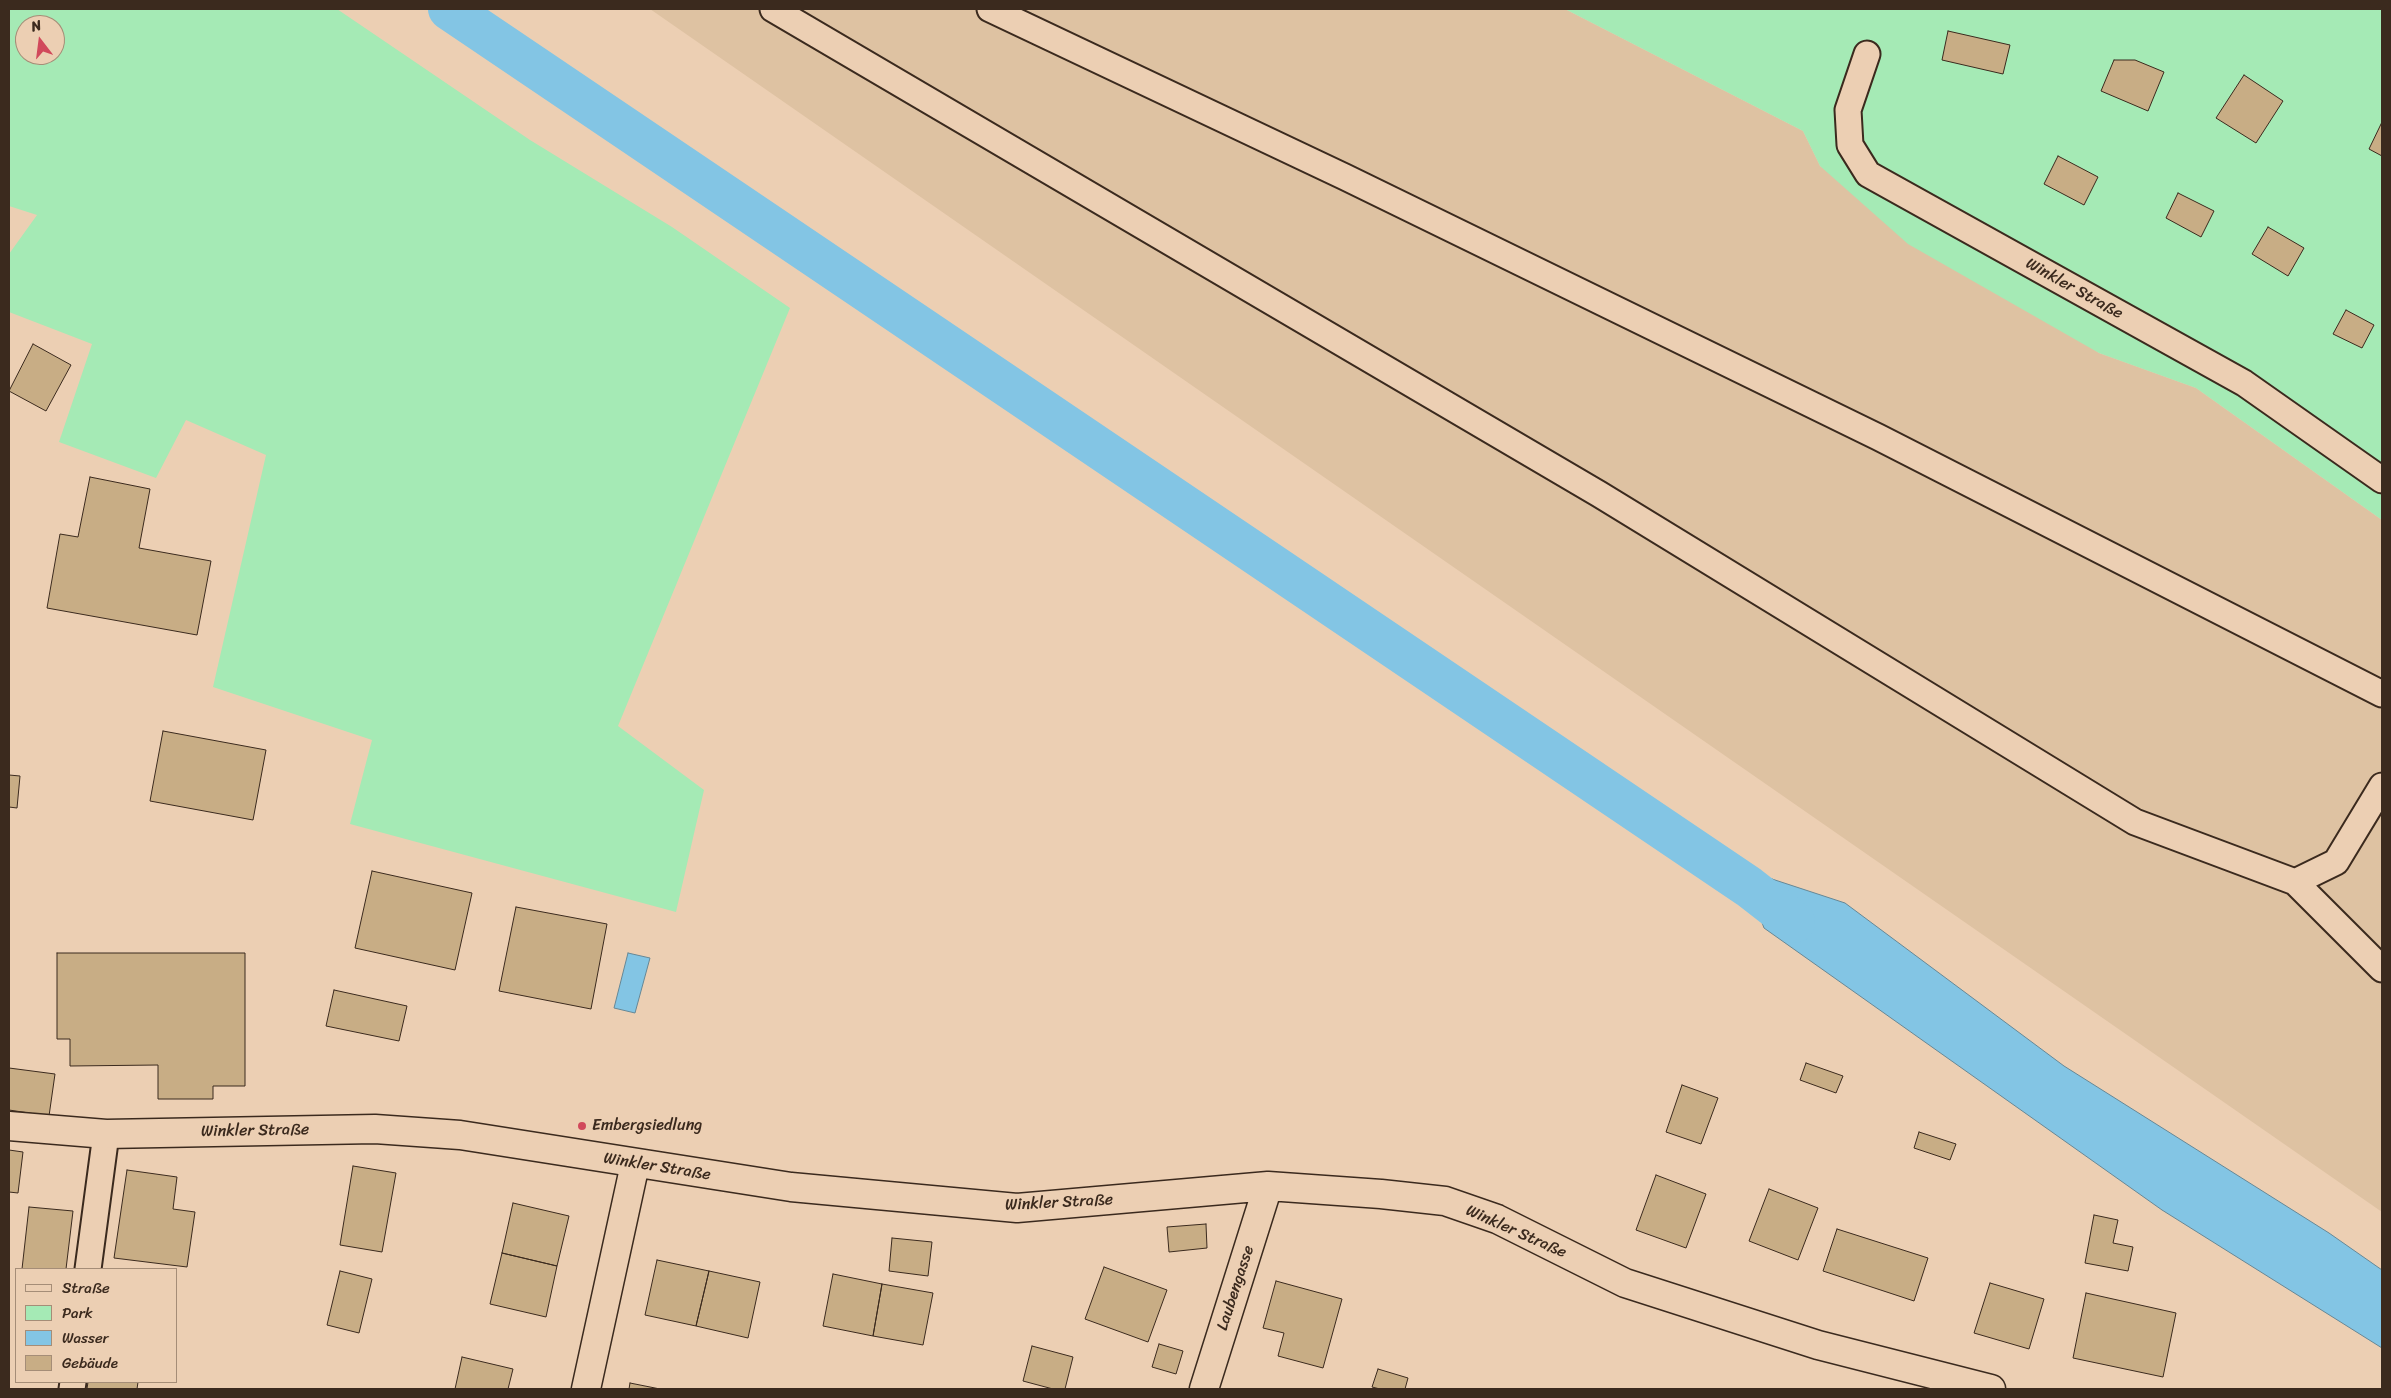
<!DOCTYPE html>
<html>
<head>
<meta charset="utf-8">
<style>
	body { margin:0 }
	#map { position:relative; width:2391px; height:1398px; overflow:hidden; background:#eccfb3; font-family:Sriracha,sans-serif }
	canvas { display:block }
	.frame { position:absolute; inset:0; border:10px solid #3b2a1e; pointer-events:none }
	.legend { position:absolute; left:15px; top:1268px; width:162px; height:115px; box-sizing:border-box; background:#eccfb3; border:1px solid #a58d77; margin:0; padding:6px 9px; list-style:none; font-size:15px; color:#3b2a1e }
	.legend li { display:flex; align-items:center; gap:10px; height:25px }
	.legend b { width:25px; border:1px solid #a58d77 }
	.north { position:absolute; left:15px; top:15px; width:50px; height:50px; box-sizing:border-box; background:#eccfb3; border:1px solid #a58d77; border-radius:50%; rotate:345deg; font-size:14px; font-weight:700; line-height:20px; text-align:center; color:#3b2a1e }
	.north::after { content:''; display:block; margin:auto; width:18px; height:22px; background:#d1495b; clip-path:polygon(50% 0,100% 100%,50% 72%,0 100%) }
</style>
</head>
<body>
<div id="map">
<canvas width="2391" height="1398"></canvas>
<div class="frame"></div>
<ul class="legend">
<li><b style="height:6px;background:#eccfb3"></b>Straße</li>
<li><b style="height:14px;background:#a5eab5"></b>Park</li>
<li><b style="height:14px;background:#83c5e4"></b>Wasser</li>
<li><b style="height:14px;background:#c8ad85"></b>Gebäude</li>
</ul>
<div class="north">N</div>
</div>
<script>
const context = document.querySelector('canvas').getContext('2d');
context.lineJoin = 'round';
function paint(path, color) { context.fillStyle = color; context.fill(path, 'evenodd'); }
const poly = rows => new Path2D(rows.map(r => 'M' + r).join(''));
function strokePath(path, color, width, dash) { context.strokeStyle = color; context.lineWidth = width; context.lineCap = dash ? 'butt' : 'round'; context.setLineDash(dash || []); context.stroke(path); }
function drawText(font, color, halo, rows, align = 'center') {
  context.font = font + ' Sriracha,sans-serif'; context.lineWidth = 4; context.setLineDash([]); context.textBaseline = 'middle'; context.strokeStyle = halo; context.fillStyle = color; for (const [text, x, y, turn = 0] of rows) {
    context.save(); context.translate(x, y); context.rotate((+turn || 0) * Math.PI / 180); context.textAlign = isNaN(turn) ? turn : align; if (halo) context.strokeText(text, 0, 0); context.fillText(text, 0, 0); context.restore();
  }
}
paint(poly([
	[650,9,1565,9,1803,131,1820,166,2099,353,2196,388,2382,520,2382,1212]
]), '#dec2a2');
paint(poly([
	[9,9,337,9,530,140,672,227,790,308,618,726,704,790,676,912,350,824,372,740,213,687,266,455,186,420,156,478,59,442,92,344,9,312,9,254,37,215,9,206],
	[25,25,55,25,55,55,25,55],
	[1565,9,2382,9,2382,520,2196,388,2099,353,1908,244,1820,166,1803,131]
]), '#a5eab5');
const water = poly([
	[1772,879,1845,903,2064,1066,2329,1233,2382,1270,2382,1348,2162,1210,1764,928,1749,887,1772,879],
	[628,953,650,958,635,1013,614,1008,628,953]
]);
paint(water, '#83c5e4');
strokePath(water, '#668795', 1);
strokePath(poly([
	[449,9,1749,887,1794,922]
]), '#83c5e4', 42);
const building = poly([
	[1948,31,2010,45,2003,74,1942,60,1948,31],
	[2114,60,2135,60,2164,72,2148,111,2101,91,2114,60],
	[2244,75,2283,101,2256,143,2216,118,2244,75],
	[2382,122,2382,156,2369,149,2382,122],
	[2058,156,2098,177,2084,205,2044,184,2058,156],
	[2178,193,2214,211,2201,237,2166,218,2178,193],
	[2268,227,2304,248,2288,276,2252,254,2268,227],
	[2346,310,2374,325,2362,348,2333,334,2346,310],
	[33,344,71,365,46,411,9,391,33,344],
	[90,477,150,489,139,548,211,561,197,635,47,608,60,534,78,537,90,477],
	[163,731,266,750,253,820,150,801,163,731],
	[9,775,20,776,17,808,9,807,9,775],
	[372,871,472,893,455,970,355,948,372,871],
	[516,907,607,924,591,1009,499,991,516,907],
	[57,953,245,953,245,1086,213,1086,213,1099,158,1099,158,1065,70,1066,70,1039,57,1039,57,953],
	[334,990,407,1006,399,1041,326,1026,334,990],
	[1806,1063,1843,1076,1836,1093,1800,1080,1806,1063],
	[9,1068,55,1074,49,1116,9,1110,9,1068],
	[1682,1085,1718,1098,1701,1144,1666,1132,1682,1085],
	[1919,1132,1956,1144,1950,1160,1914,1148,1919,1132],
	[9,1150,23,1152,18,1193,9,1192,9,1150],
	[353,1166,396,1173,382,1252,340,1245,353,1166],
	[127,1170,177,1177,173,1209,195,1212,187,1267,114,1258,127,1170],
	[1656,1175,1706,1194,1686,1248,1636,1230,1656,1175],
	[1769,1189,1818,1208,1798,1260,1749,1241,1769,1189],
	[513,1203,569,1216,557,1266,502,1253,513,1203],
	[29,1207,73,1211,66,1269,22,1269,29,1207],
	[2094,1215,2118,1220,2113,1243,2133,1247,2128,1271,2085,1263,2094,1215],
	[1206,1224,1207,1248,1169,1252,1167,1227,1206,1224],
	[1837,1229,1928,1258,1914,1301,1823,1271,1837,1229],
	[892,1238,932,1242,928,1276,889,1271,892,1238],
	[502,1253,557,1266,546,1317,490,1304,502,1253],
	[657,1260,709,1271,696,1326,645,1315,657,1260],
	[1104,1267,1167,1290,1148,1342,1085,1319,1104,1267],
	[340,1271,372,1279,359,1333,327,1325,340,1271],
	[709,1271,760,1282,748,1338,696,1326,709,1271],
	[833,1274,882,1284,873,1336,823,1326,833,1274],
	[1276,1281,1342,1299,1323,1368,1278,1356,1284,1333,1263,1328,1276,1281],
	[1990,1283,2044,1299,2029,1349,1974,1333,1990,1283],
	[882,1284,933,1293,923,1345,873,1336,882,1284],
	[2086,1293,2176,1313,2163,1377,2073,1358,2086,1293],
	[1159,1344,1183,1351,1176,1374,1152,1367,1159,1344],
	[1032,1346,1073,1357,1065,1389,1053,1389,1023,1381,1032,1346],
	[462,1357,513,1369,508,1389,455,1389,462,1357],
	[1378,1369,1408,1378,1405,1389,1380,1389,1372,1387,1378,1369],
	[88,1382,138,1382,137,1389,87,1389,88,1382],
	[630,1383,660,1389,629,1389,630,1383]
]);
paint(building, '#c8ad85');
strokePath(building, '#3b2a1e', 1);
const lane = poly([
	[773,9,1599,494,2135,822,2295,882,2336,862,2382,786],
	[990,9,1345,177,1878,437,2382,694],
	[1867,54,1848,110,1850,145,1868,174,2244,383,2382,480],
	[2295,882,2382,969],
	[88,1269,106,1134],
	[72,1389,73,1382]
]);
const street = poly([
	[9,1126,106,1134,375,1129,460,1135,791,1187,1017,1208,1268,1186,1381,1194,1445,1201,1497,1219,1625,1283,1818,1345,1991,1389],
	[586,1389,635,1164],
	[1204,1389,1268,1186]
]);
strokePath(lane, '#3b2a1e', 29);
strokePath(street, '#3b2a1e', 31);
strokePath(lane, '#eccfb3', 25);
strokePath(street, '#eccfb3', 28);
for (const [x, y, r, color] of [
	[582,1126,5,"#d1495b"]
]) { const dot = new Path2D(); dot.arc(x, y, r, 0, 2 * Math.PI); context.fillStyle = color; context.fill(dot); strokePath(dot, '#eccfb3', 2); }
drawText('16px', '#3b2a1e', '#eccfb3', [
	["Winkler Straße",2074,289,29],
	["Winkler Straße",255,1131,-1],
	["Winkler Straße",657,1167,9],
	["Winkler Straße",1059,1203,-3],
	["Winkler Straße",1516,1232,24],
	["Laubengasse",1236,1288,-72]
]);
drawText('16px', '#3b2a1e', '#eccfb3', [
	["Embergsiedlung",592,1126]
], 'left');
</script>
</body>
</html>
